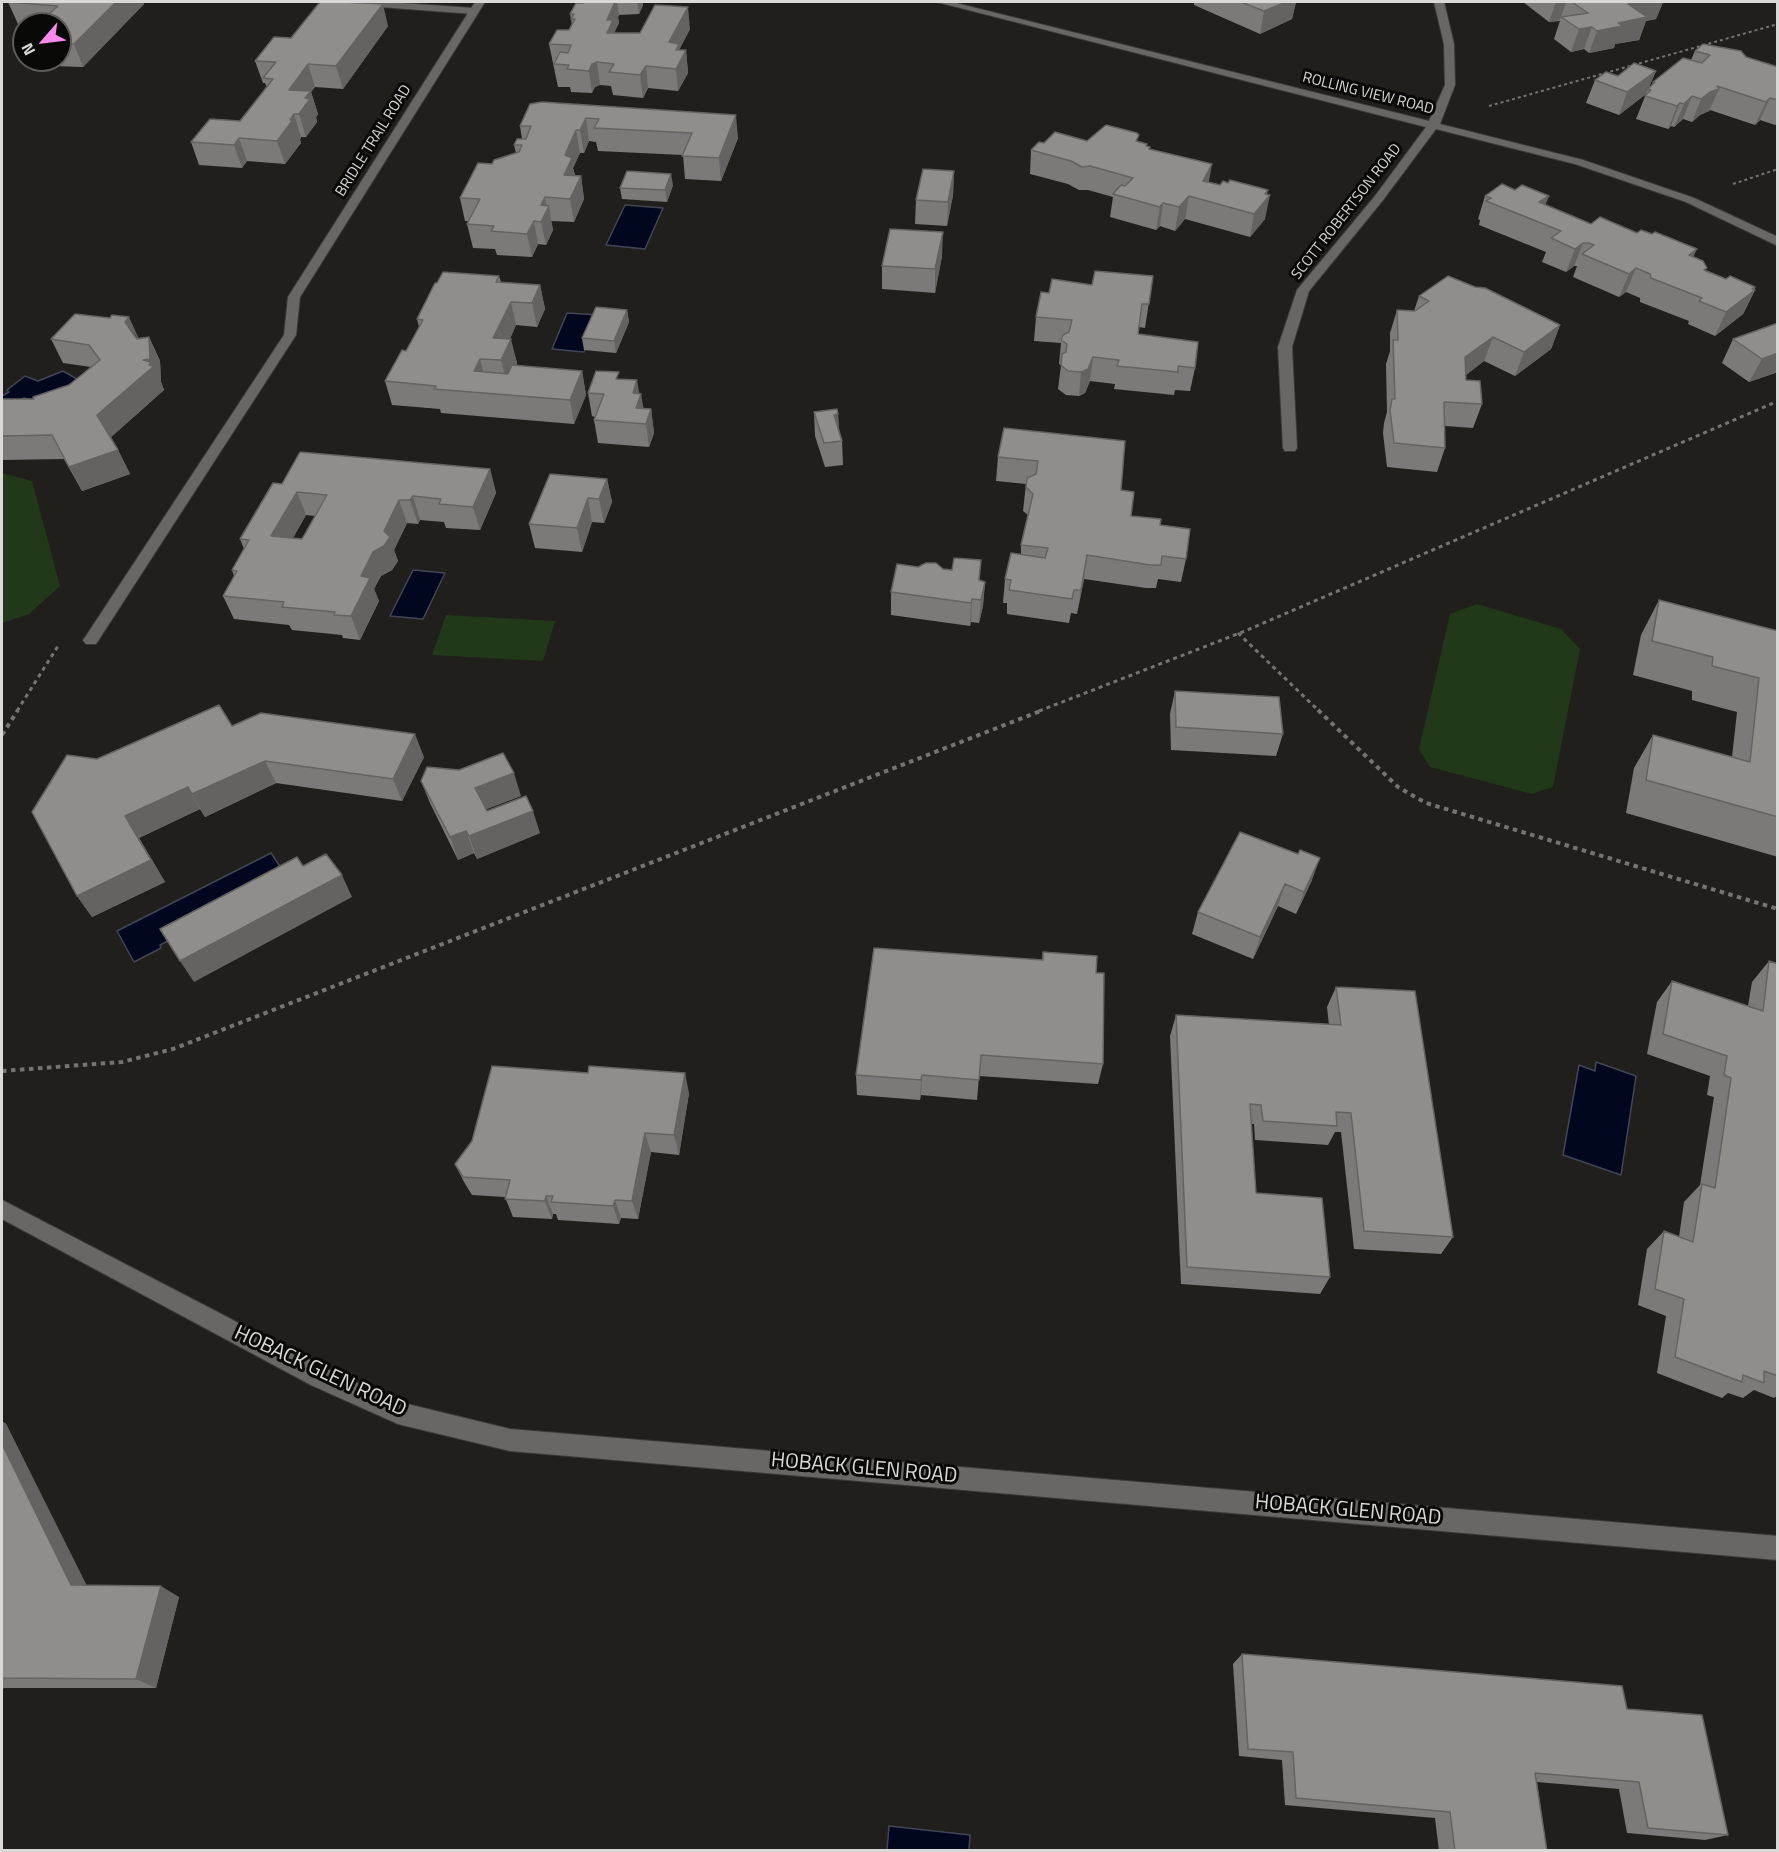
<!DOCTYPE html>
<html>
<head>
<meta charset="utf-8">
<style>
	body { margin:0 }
	#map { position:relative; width:1779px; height:1852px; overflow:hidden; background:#201f1c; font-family:"Titillium Web",sans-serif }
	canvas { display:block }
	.frame { position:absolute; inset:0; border:3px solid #dad9d7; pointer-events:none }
	.north { position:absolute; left:12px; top:12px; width:60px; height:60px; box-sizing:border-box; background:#090908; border:2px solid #5d5c5b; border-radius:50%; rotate:242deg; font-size:16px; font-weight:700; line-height:24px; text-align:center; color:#dad9d7 }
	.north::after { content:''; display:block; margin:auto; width:21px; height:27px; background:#f888eb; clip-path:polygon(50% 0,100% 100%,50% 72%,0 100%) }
</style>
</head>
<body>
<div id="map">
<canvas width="1779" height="1852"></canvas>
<div class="frame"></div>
<div class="north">N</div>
</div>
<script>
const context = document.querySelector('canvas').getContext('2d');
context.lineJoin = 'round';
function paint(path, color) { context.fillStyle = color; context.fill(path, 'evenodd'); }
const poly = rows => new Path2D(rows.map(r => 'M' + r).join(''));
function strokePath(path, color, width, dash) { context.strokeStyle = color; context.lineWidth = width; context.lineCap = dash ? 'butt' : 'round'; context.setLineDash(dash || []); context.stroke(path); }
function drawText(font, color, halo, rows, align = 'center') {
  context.font = font + ' "Titillium Web",sans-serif'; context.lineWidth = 6; context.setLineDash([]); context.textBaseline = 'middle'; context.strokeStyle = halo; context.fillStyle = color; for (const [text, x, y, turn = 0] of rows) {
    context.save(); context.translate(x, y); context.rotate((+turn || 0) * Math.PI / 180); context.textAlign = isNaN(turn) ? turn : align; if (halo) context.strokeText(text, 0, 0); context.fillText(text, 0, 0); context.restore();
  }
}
paint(poly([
	[2,473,32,481,60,586,29,614,2,623],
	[1477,604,1561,629,1580,649,1553,787,1532,794,1430,767,1419,749,1450,614],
	[446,615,555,621,543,661,432,655]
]), '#213919');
const water = poly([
	[625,205,663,208,645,249,606,245,625,205],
	[567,313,599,315,584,352,552,349,567,313],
	[63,371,77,379,44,404,24,398,2,407,2,396,9,392,7,390,25,376,38,381,63,371],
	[413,570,445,573,423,619,390,616,413,570],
	[271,853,289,880,160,945,161,948,134,962,117,931,271,853],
	[1596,1062,1636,1076,1621,1175,1563,1155,1579,1065,1595,1071,1596,1062],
	[889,1826,970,1835,969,1850,887,1850,889,1826]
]);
paint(water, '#00071f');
strokePath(water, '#414656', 1.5);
const lane = poly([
	[348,2,387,2,474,8,479,11,474,14,353,5,348,2],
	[294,293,300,297,296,335,96,644,86,644,83,640,86,636,284,335,288,297,294,293]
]);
const street = poly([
	[475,2,485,2,300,297,294,301,290,300,288,297,475,2],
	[937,2,952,2,1429,121,1445,85,1444,44,1434,2,1444,2,1454,44,1455,85,1440,124,1583,160,1694,198,1778,237,1778,246,1686,202,1575,164,1436,129,1383,200,1309,291,1292,347,1297,448,1295,451,1285,451,1283,448,1278,347,1297,290,1375,196,1426,127,937,2],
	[2,1200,327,1369,399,1402,510,1429,1778,1536,1778,1560,510,1451,398,1424,311,1385,2,1219,2,1200]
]);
strokePath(lane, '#3c3b39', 2);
strokePath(street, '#3c3b39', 2);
strokePath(poly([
	[1489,106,1778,24],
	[1733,184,1778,169]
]), '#757472', 2, [3, 3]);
strokePath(poly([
	[1238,633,1319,711],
	[17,711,58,646],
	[1039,711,1245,631,1778,401]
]), '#757472', 3, [4, 4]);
strokePath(poly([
	[1318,710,1398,787,1426,803,1778,909],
	[2,735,18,710],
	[2,1071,122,1062,173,1049,1043,710]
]), '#757472', 4, [4.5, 4.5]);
paint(lane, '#686763');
paint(street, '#686763');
paint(poly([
	[8,2,144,4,83,67,53,66,52,63,42,62,41,60,60,60,60,24,18,24],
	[584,2,643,2,643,5,639,14,619,15,618,17,619,23,615,31,615,33,640,33,690,29,679,50,686,50,688,73,678,91,648,88,643,98,613,95,611,86,600,85,595,87,592,93,571,92,570,87,558,87,549,44,569,30,572,25,570,14,583,3],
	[1190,2,1296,2,1292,19,1260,34,1194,5,1194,3],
	[1523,2,1663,2,1656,19,1646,21,1639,40,1615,44,1614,48,1589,53,1584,49,1571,52,1554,39,1560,21,1549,22],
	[388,26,343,89,315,87,311,92,318,114,316,117,317,122,306,137,301,137,300,140,301,143,285,164,247,161,242,168,199,165,191,142,240,121,267,88,265,83,263,83,255,61,291,38],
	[1695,51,1746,57,1778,67,1778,123,1775,125,1760,120,1755,125,1710,110,1709,111,1700,115,1692,122,1683,119,1674,127,1671,126,1668,129,1636,119,1646,94,1619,115,1586,103,1595,80,1618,76,1656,71,1649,87,1652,85,1653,82,1691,60],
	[530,104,738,138,721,181,685,179,683,155,598,151,596,142,589,141,584,153,580,153,573,168,575,175,581,176,584,199,574,222,551,221,553,230,546,245,538,244,532,257,497,255,495,249,473,248,467,224,469,221,465,221,460,198,492,164,516,153,514,145,522,139,520,126],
	[1087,141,1138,142,1147,144,1147,146,1150,149,1209,182,1267,195,1265,219,1250,237,1185,219,1175,231,1160,226,1156,230,1110,217,1113,197,1088,190,1079,190,1068,184,1030,174,1031,150,1044,143],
	[954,171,953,195,947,226,915,224,916,200],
	[673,185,667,202,622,199,620,188],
	[1485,196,1545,205,1591,224,1693,257,1706,271,1726,279,1755,287,1754,290,1755,290,1743,314,1715,336,1688,324,1689,321,1640,302,1640,298,1626,292,1619,297,1573,277,1577,266,1574,266,1566,272,1542,262,1546,252,1479,225,1480,220,1478,219],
	[942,256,935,293,882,289,882,266],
	[499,276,501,282,540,285,545,309,537,327,516,325,510,339,517,363,516,366,582,371,586,395,574,424,441,413,440,409,392,405,385,381,406,351,419,327,417,319],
	[1153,276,1145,328,1139,327,1138,334,1195,368,1190,391,1175,390,1174,395,1114,389,1115,384,1090,381,1085,393,1079,396,1066,395,1058,389,1061,365,1059,364,1061,343,1034,341,1036,317,1049,293,1092,285],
	[1419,296,1560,325,1551,349,1515,376,1484,361,1466,375,1466,380,1482,404,1473,428,1445,426,1445,448,1437,472,1387,467,1383,433,1384,423,1387,412,1386,364,1390,351,1390,333,1397,310,1414,311],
	[627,310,629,322,616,353,584,350,582,338],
	[1778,323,1778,372,1749,382,1722,363,1733,339],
	[149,337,160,361,161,382,164,390,111,437,118,450,130,474,82,491,64,459,2,460,2,399,34,399,69,385,91,367,63,363,51,339,138,338],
	[620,379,643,409,651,409,654,433,649,447,598,443,594,420,595,417,592,416,588,393],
	[814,412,838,414,839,429,842,441,843,465,825,467,815,436],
	[1004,428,1121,490,1131,516,1160,525,1186,559,1181,582,1158,579,1156,588,1146,588,1084,579,1077,614,1071,613,1069,623,1007,614,1007,603,1003,603,1005,579,1021,555,1021,545,1028,515,1023,511,1026,484,996,481,998,457],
	[490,469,496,493,480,530,446,528,444,522,420,520,418,524,407,523,394,550,398,561,392,570,381,576,374,589,379,601,360,640,343,638,342,635,292,630,289,625,234,619,223,596,234,576,232,570,244,549,240,539,282,484],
	[306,515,315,516,302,539,293,538],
	[607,479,612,502,604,523,592,522,582,552,535,548,529,524],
	[943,569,985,582,983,606,979,623,971,622,970,626,891,615,891,592],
	[1659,600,1778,631,1778,857,1626,813,1634,768,1653,735,1732,757,1737,712,1692,700,1692,691,1633,675,1641,635],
	[1175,691,1283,734,1276,756,1171,750,1170,714],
	[424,757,402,801,276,783,205,817,200,809,139,838,165,882,92,917,77,896,97,759],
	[421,781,521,796,486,809,487,811,540,833,477,859,474,853,458,860,430,803],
	[1240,832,1312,880,1296,914,1278,906,1253,959,1192,934,1198,912],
	[1043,952,1096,973,1103,1064,1098,1084,979,1076,977,1100,921,1095,920,1100,857,1095,856,1075,1042,959],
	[1769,961,1778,964,1778,1395,1774,1398,1754,1390,1743,1398,1728,1393,1722,1398,1657,1373,1666,1316,1638,1305,1647,1249,1664,1231,1679,1237,1684,1202,1700,1185,1714,1097,1707,1095,1710,1076,1647,1054,1657,1002,1672,981,1748,1006,1752,982],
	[1336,987,1453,1237,1441,1254,1354,1249,1341,1132,1335,1132,1328,1145,1255,1140,1254,1124,1251,1124,1256,1193,1330,1277,1320,1294,1181,1284,1170,1036,1176,1015,1329,1025,1327,1007],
	[689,1093,679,1155,651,1152,638,1219,621,1218,619,1224,558,1220,556,1214,553,1214,552,1219,513,1217,505,1197,472,1195,464,1182,455,1164],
	[2,1421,6,1424,86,1585,179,1597,156,1688,4,1688,2,1690],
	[1242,1654,1627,1709,1728,1835,1705,1840,1627,1833,1619,1789,1537,1782,1547,1851,1439,1851,1435,1818,1285,1805,1282,1760,1239,1756,1233,1664]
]), '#7c7a78');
paint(poly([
	[116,2,144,2,144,4,83,67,74,44],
	[612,2,617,2,619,15,618,17,619,23,615,31,616,42,607,33,607,20],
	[637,2,643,2,643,5,639,14],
	[1286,2,1296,2,1292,19,1260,34,1264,11],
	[1556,2,1566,2,1560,20,1549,22],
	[1641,2,1663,2,1656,19,1646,21,1639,40,1615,44,1614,48,1589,53,1597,31,1628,4],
	[383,4,388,26,343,89,336,66],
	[688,7,690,29,679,50,686,50,688,73,678,91,676,69,669,42],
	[1592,27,1584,49,1571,52,1579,29],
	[597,62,600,85,595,87,592,93,589,71,592,64],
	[308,64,315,87,311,92,318,114,316,117,317,122,306,137,299,114,289,90],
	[646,66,648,88,643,98,640,75],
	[1656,71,1646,94,1619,115,1627,92],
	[1719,89,1709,111,1700,115,1692,122,1701,99,1710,92],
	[1692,96,1683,119,1674,127,1684,104],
	[1770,98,1760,120,1755,125,1766,102],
	[1680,103,1671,126,1668,129,1677,106],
	[294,114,301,137,300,140,301,143,285,164,277,141],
	[736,115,738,138,721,181,719,158],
	[586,118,589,141,584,153,580,130],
	[576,130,580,153,573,168,576,181,564,175,565,155],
	[239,138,247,161,242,168,234,145],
	[1212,164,1208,187,1203,181],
	[954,171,953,195,947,226,948,202],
	[671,174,673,185,667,202,665,190],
	[581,176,584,199,574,222,570,199],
	[1268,190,1266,200,1270,195,1265,219,1250,237,1254,214,1265,194],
	[1189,196,1185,219,1175,231,1179,207],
	[1549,196,1540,219,1539,202],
	[545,197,547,210,549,206,553,230,546,245,541,222,541,205],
	[1163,203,1160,226,1156,230,1160,207],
	[534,221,538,244,532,257,527,234],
	[943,232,942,256,935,293,935,269],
	[1583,243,1574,266,1566,272,1575,249],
	[1697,249,1686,273,1689,255],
	[1636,268,1626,292,1619,297,1629,274],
	[540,285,545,309,537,327,532,303],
	[1755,287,1753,292,1755,290,1743,314,1715,336,1726,312],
	[511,302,516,325,500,360,493,338],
	[627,310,629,322,616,353,614,341],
	[129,317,140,341,125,322],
	[1560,325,1551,349,1515,376,1524,352],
	[149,337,160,361,161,382,164,390,109,439,97,415,143,360],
	[1493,337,1484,361,1457,381,1465,357],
	[511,339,517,363,507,384,501,360],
	[1778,353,1778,372,1749,382,1762,359],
	[1093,357,1090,381,1085,393,1079,396,1081,372],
	[480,359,486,382,480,394,474,371],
	[582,371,586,395,574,424,570,400],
	[637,380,640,397,641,394,645,417,638,423,633,393],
	[651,409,654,433,649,447,646,424],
	[838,414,839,438,834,415],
	[118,450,130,474,82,491,69,467],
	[490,469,496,493,480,530,473,507],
	[607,479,612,502,604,523,599,499],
	[297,492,306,515,280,560,271,536],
	[413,496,420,520,418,524,410,500],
	[588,498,592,522,582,552,577,528],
	[399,500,407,523,394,550,398,561,392,570,381,576,374,589,379,601,360,640,351,616,361,576],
	[1087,555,1084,579,1077,614,1081,590],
	[985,582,983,606,979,623,981,600],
	[972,599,971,622,970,626,971,603],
	[415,734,424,757,402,801,393,779],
	[265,761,276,783,205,817,192,794],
	[514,773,521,796,482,811,475,788],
	[188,787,200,809,139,838,165,882,92,917,77,896,125,816],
	[533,811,540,833,477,859,469,836],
	[466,831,474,853,458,860,450,837],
	[1320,858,1312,880,1296,914,1304,892],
	[342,875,352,897,194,982,180,961],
	[1285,884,1278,906,1253,959,1260,937],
	[685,1073,689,1093,679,1155,674,1135],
	[922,1075,921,1095,920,1100,921,1080],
	[645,1133,651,1152,638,1219,632,1201],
	[546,1196,553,1214,552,1219,545,1201],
	[615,1200,621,1218,619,1224,613,1206],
	[2,1421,6,1424,92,1596,71,1585,2,1444],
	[161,1586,179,1597,156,1688,136,1679]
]), '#656361');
const building = poly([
	[8,2,116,2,74,44,60,44,60,24,37,24,58,6,8,2],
	[320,2,342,2,383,4,336,66,308,64,289,90,311,91,305,98,310,99,299,114,294,114,290,120,293,120,277,141,239,138,234,145,191,142,210,119,240,121,273,79,263,78,276,62,255,61,274,37,291,38,320,2],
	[584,2,615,2,607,20,613,20,607,33,640,33,655,5,688,7,669,42,679,44,676,50,686,50,676,69,646,66,640,75,609,72,614,64,597,62,592,64,589,71,567,69,569,65,554,64,560,52,568,53,571,45,549,44,557,30,569,30,575,19,571,19,574,14,570,14,576,3,583,3,584,2],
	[1241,2,1286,2,1264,11,1241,2],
	[1572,2,1641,2,1628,4,1647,17,1618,23,1622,26,1597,31,1592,27,1579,29,1561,17,1588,13,1572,2],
	[1703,44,1741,51,1746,57,1778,67,1778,100,1770,98,1766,102,1717,86,1719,89,1710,92,1701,99,1692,96,1684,104,1680,103,1677,106,1645,96,1651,90,1648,89,1655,82,1653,82,1683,58,1702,63,1710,55,1695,51,1703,44],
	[1634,63,1656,71,1627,92,1595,80,1606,72,1618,76,1634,63],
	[542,102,736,115,719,158,682,156,692,133,594,128,599,119,586,118,580,130,576,130,565,155,572,158,564,175,581,176,570,199,545,197,541,205,549,206,541,222,534,221,527,234,491,231,494,226,467,224,480,199,460,198,478,163,492,164,494,160,519,152,522,145,514,145,517,139,526,139,531,126,520,126,530,104,542,102],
	[1106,125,1137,133,1139,135,1136,141,1147,144,1146,146,1150,147,1149,149,1212,164,1203,181,1220,185,1223,181,1228,183,1230,180,1268,190,1265,194,1270,195,1254,214,1189,196,1179,207,1163,203,1160,207,1113,194,1121,185,1125,186,1133,178,1090,166,1082,167,1071,161,1031,150,1039,142,1044,143,1055,132,1087,141,1106,125],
	[923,169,954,171,948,202,916,200,923,169],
	[627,171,671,174,665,190,620,188,627,171],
	[1502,184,1515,190,1522,185,1549,196,1539,202,1591,224,1600,217,1637,233,1641,230,1652,234,1655,232,1697,249,1689,255,1703,261,1707,268,1704,270,1726,279,1730,276,1755,287,1752,289,1755,290,1726,312,1699,301,1702,298,1651,278,1650,274,1636,268,1629,274,1582,254,1594,245,1589,243,1583,243,1575,249,1551,238,1561,231,1486,201,1491,198,1485,196,1502,184],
	[890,229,943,232,935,269,882,266,890,229],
	[1095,271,1153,276,1149,304,1142,304,1138,334,1198,342,1195,368,1178,366,1178,372,1117,366,1119,360,1093,357,1088,369,1081,372,1068,371,1061,365,1062,354,1066,352,1067,344,1061,340,1063,335,1069,332,1072,320,1036,317,1041,292,1049,293,1052,279,1092,285,1095,271],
	[443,272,499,276,496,282,540,285,532,303,511,302,493,338,511,339,501,360,480,359,474,371,508,374,512,365,582,371,570,400,434,389,436,386,385,381,402,350,406,351,423,320,417,319,435,283,437,283,443,272],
	[1448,276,1475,287,1485,288,1560,325,1524,352,1493,337,1465,357,1466,380,1480,381,1482,404,1444,402,1445,448,1394,443,1390,410,1392,399,1395,399,1393,340,1398,340,1397,310,1415,311,1429,301,1419,296,1448,276],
	[596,307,627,310,614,341,582,338,596,307],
	[75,314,110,318,112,315,129,317,125,322,137,339,149,337,150,359,143,360,151,362,149,365,154,366,97,415,118,450,69,467,52,435,2,436,2,399,34,399,33,397,69,385,100,360,89,345,51,339,75,314],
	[1778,323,1778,353,1762,359,1733,339,1778,323],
	[596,371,619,372,616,379,637,380,633,393,641,394,636,408,651,409,646,424,594,420,604,394,588,393,596,371],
	[837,409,838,414,834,415,842,441,824,443,814,412,837,409],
	[1004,428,1125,441,1121,490,1134,492,1131,516,1161,519,1160,525,1190,529,1186,559,1162,556,1161,565,1150,565,1087,555,1081,590,1074,590,1072,599,1009,590,1011,580,1005,579,1011,553,1045,558,1048,548,1021,545,1033,494,1026,487,1027,478,1036,474,1038,461,998,457,1004,428],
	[300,452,490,469,473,507,439,504,441,499,413,496,410,500,399,500,384,531,390,537,384,546,373,552,361,576,370,578,351,616,334,615,335,612,282,607,284,602,223,596,237,571,232,570,249,540,240,539,273,483,282,484,300,452],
	[297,492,327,495,302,539,271,536,297,492],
	[550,474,607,479,599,499,588,498,577,528,529,524,550,474],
	[954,558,981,560,979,580,985,582,981,600,972,599,971,603,891,592,897,564,918,567,926,563,936,563,943,569,952,570,954,558],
	[1659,600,1778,631,1778,817,1646,780,1653,735,1750,762,1759,678,1712,666,1713,657,1652,641,1659,600],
	[1175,691,1279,697,1283,734,1176,727,1175,691],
	[219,705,232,726,261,713,415,734,393,779,265,761,192,794,188,787,125,816,151,860,77,896,32,812,67,755,97,759,219,705],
	[503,753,514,773,475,788,487,811,526,796,533,811,469,836,466,831,450,837,421,781,427,767,459,770,503,753],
	[1240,832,1298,854,1300,850,1320,858,1304,892,1285,884,1260,937,1198,912,1240,832],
	[326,854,342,875,180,961,160,929,297,857,303,866,326,854],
	[874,948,1043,960,1043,952,1097,956,1096,973,1104,973,1103,1064,981,1055,979,1080,922,1075,921,1080,856,1075,874,948],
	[1769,961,1778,964,1778,1376,1764,1371,1764,1383,1743,1375,1742,1382,1675,1357,1684,1299,1655,1289,1664,1231,1693,1242,1702,1184,1715,1188,1731,1078,1724,1075,1727,1056,1663,1034,1672,981,1763,1011,1769,961],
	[1336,987,1415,991,1453,1237,1364,1231,1351,1113,1336,1112,1337,1126,1263,1121,1261,1105,1250,1104,1256,1193,1322,1198,1330,1277,1187,1267,1176,1015,1341,1025,1336,987],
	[492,1066,588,1073,589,1066,685,1073,674,1135,645,1133,632,1201,615,1200,613,1206,551,1202,553,1196,546,1196,545,1201,505,1199,510,1180,463,1177,455,1164,472,1141,492,1066],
	[2,1444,71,1585,161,1586,136,1679,2,1678,2,1444],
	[1242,1654,1622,1686,1627,1709,1702,1715,1728,1835,1648,1828,1639,1782,1535,1773,1547,1851,1455,1851,1450,1812,1296,1798,1293,1752,1248,1749,1242,1654]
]);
paint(building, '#908e8b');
strokePath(building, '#656361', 1.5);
drawText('15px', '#dad9d7', '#090908', [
	["ROLLING VIEW ROAD",1368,94,14],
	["BRIDLE TRAIL ROAD",374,141,-58],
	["SCOTT ROBERTSON ROAD",1347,212,-52]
]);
drawText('21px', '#dad9d7', '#090908', [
	["HOBACK GLEN ROAD",320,1372,25],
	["HOBACK GLEN ROAD",864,1469,5],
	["HOBACK GLEN ROAD",1348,1511,5]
]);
</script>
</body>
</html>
